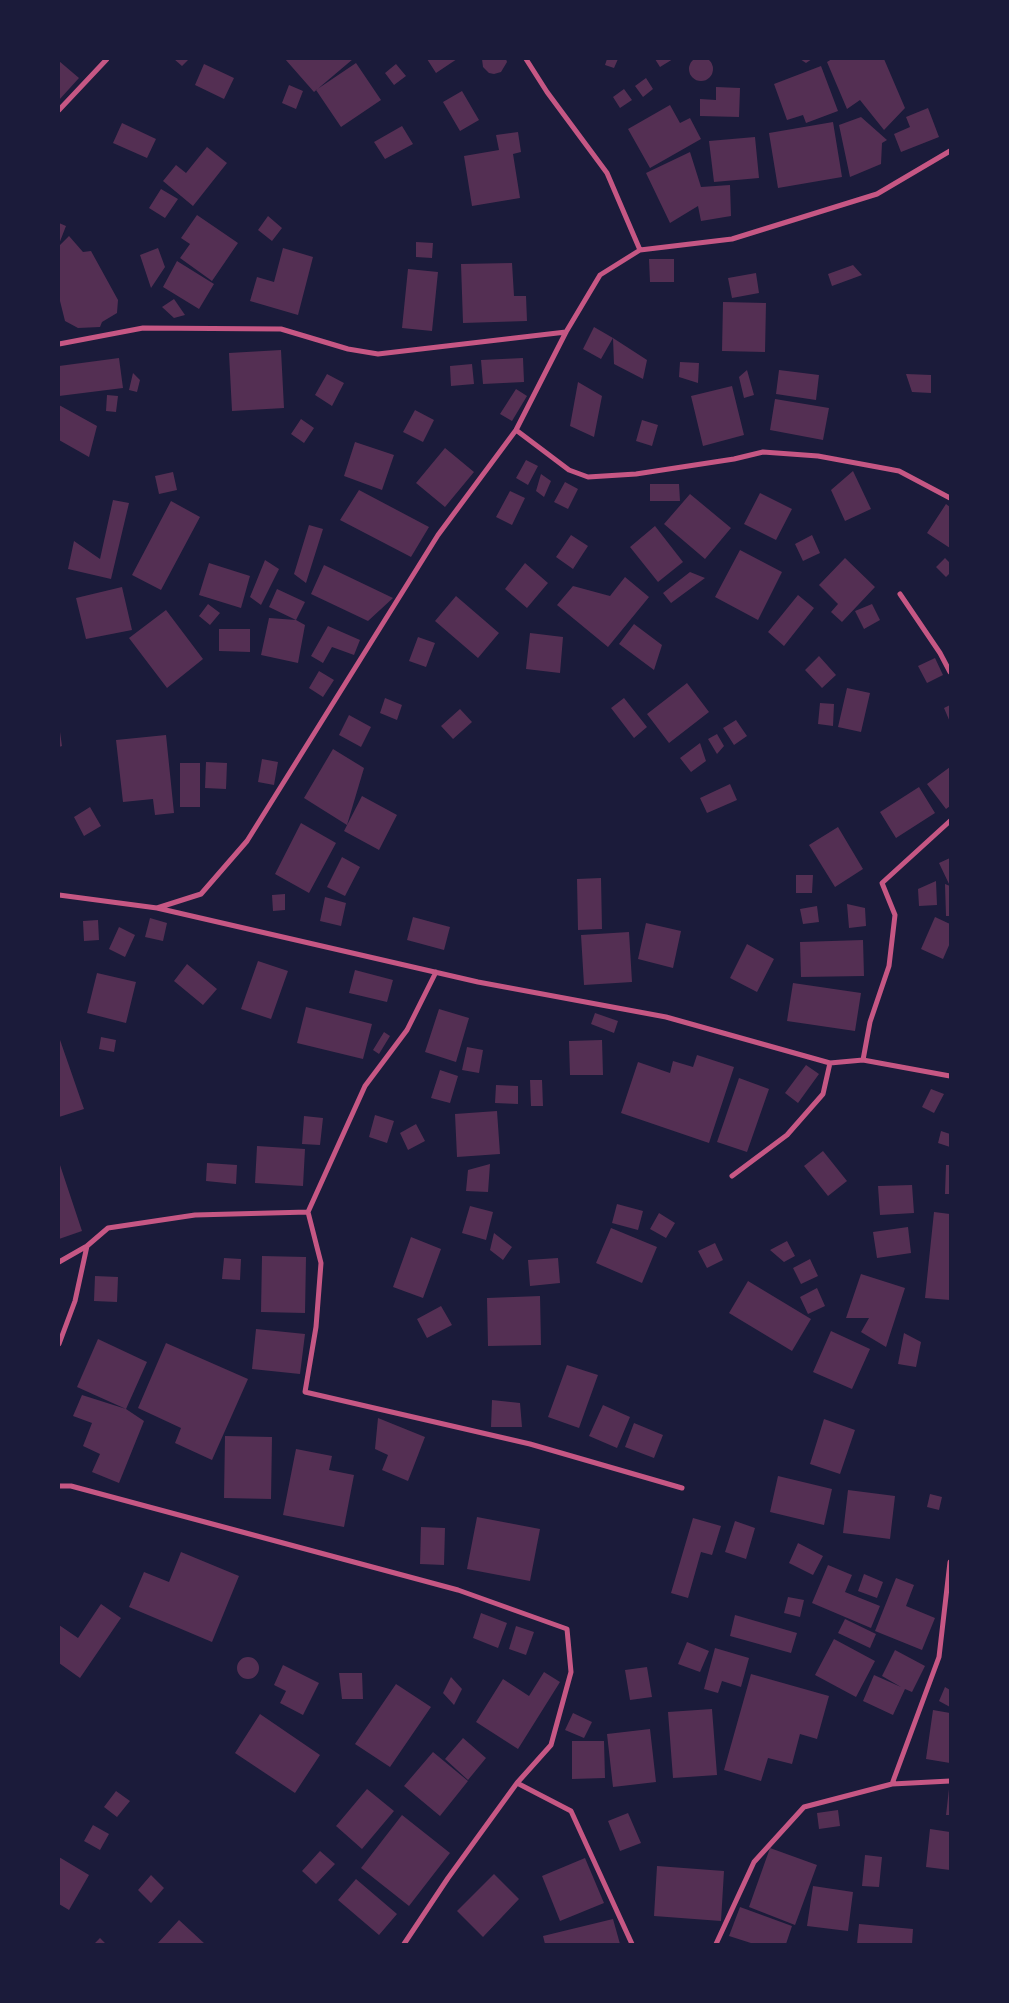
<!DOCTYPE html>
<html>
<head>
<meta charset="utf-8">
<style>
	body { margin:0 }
	#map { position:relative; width:1009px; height:2003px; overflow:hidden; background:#1b1b3a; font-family:"Nunito Sans",sans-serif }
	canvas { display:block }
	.frame { position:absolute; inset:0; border:60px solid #1b1b3a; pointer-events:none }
</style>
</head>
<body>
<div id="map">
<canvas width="1009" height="2003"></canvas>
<div class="frame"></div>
</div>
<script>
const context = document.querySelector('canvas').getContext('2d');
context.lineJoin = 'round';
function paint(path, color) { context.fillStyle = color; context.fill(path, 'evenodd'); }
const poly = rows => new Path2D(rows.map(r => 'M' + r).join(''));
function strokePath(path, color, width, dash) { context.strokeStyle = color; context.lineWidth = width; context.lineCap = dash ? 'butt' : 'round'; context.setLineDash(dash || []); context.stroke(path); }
paint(poly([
	'689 69a12 12 0 1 1 24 0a12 12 0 1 1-24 0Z',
	[174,59,189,59,182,66],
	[285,59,353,59,314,92],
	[427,59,457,59,436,73],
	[482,59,506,59,507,62,501,72,494,74,489,73,483,67],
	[607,59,618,59,614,68,605,65],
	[655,59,673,59,660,67],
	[800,59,812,59,806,63],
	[832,59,884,59,905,108,884,130,860,100,847,109,827,62],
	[59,61,79,78,59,100],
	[356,63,381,100,341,127,316,90],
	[204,64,234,78,224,99,195,85],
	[396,64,406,76,394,85,385,73],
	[821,66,838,111,806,123,803,115,787,120,774,84],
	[646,78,653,89,643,97,635,86],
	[289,85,303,91,296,109,282,103],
	[716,87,740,88,739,117,700,116,700,99,716,100],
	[624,89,632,100,620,108,613,97],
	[462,91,479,120,460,131,443,102],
	[670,105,680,123,690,118,701,139,650,168,628,129],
	[928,108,939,137,901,152,894,134,910,127,906,117],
	[861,117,887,140,882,143,881,164,850,177,839,125],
	[833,122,842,177,778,188,769,133],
	[122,123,156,139,147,158,113,143],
	[402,126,413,144,385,159,374,142],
	[518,132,521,152,513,154,520,198,472,206,464,156,499,150,496,135],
	[755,137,759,178,714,182,709,141],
	[207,147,227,163,193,206,163,181,176,165,186,173],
	[690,152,701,187,730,185,731,216,701,221,698,206,670,223,646,173],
	[161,189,178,199,165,218,149,208],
	[197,215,238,243,212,281,180,258,190,244,181,238],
	[268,216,282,228,272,241,258,230],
	[59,223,66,226,59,244],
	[69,236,83,252,91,251,118,300,117,313,102,322,100,327,78,328,65,321,59,297,59,246],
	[416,242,433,243,432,258,416,257],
	[158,248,165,267,151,288,140,255],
	[283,248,313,257,298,315,250,301,257,277,274,282],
	[649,259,674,259,674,282,650,282],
	[177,261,214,284,199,309,163,287],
	[512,263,514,296,526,296,527,321,463,323,461,264],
	[853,265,862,275,832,286,828,274],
	[408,269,438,272,432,331,402,328],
	[756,273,759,293,732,298,728,278],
	[174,299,185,315,174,318,162,307],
	[723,302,766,303,765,352,722,351],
	[594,327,613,338,601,359,583,349],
	[613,338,647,360,643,379,614,364],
	[281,350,284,408,232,411,229,353],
	[119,358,123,388,59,396,59,366],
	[523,358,524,382,483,384,481,360],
	[680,362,699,363,698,383,679,377],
	[472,364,474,384,451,386,450,366],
	[747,370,754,395,744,398,739,377],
	[779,370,819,375,816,400,776,394],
	[133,373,140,380,137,392,129,390],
	[327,374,344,383,332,406,315,395],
	[906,374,931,375,931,393,912,392],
	[578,382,602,396,594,437,570,426],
	[732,386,744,435,703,446,691,396],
	[516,389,527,396,512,421,500,414],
	[107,395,118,396,116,412,106,411],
	[775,399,829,408,823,440,770,430],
	[59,405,97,426,89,457,59,440],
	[415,410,434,420,423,442,403,432],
	[301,419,314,428,304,443,291,434],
	[642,420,658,425,652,446,636,441],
	[355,442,394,455,382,490,344,476],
	[445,448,474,472,445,507,416,483],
	[526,460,538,466,528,485,516,478],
	[853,471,871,509,845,521,831,490],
	[173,472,177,490,159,494,155,476],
	[541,474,551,481,544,497,536,491],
	[565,482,578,489,568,509,554,502],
	[650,484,679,484,680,501,650,501],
	[359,490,429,527,411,557,340,520],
	[510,491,525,498,512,525,496,517],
	[760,493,792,509,776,540,744,524],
	[690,494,731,528,705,559,664,524],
	[113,500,129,503,111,579,68,569,74,541,100,559],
	[171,501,200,517,161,590,132,575],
	[946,504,950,507,950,548,927,533],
	[309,525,323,529,306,583,294,574],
	[655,526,683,562,658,582,630,547],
	[571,535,588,546,573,569,556,557],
	[812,535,820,553,803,561,795,544],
	[740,550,782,572,758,620,715,597],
	[845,558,875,587,842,622,831,612,838,604,819,585],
	[945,558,950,563,950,573,946,577,936,567],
	[265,560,279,569,261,605,250,597],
	[209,563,250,576,241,608,199,595],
	[525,563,548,583,527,608,505,589],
	[324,565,393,598,368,621,311,594],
	[690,572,705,578,671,603,663,593],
	[625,577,649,597,608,647,557,605,573,586,610,596],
	[122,587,132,630,86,639,76,598],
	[277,589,305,602,296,620,269,607],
	[798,595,814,608,784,646,768,632],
	[456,596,499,633,478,658,435,621],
	[208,604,220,613,210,625,199,616],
	[872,604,880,620,864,629,855,611],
	[166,610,203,659,167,688,129,638],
	[269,618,296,620,305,625,298,663,261,655],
	[634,624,662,645,654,670,619,644],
	[328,626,360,640,354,655,332,647,323,663,311,656],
	[219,629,250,629,250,652,219,651],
	[530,633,563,637,560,673,526,669],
	[418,637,435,643,426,667,409,661],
	[819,656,836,675,822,688,805,670],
	[935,658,943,675,927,683,918,666],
	[319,671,334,680,323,697,309,688],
	[687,683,709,712,669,743,647,714],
	[847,688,870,693,861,732,838,727],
	[385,698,402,705,397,720,380,713],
	[624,698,647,727,634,738,611,708],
	[820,703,834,704,833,726,818,724],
	[950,705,950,722,944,708],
	[460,709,472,722,453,739,441,726],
	[349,715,371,727,361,747,339,735],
	[736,720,747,736,734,745,723,728],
	[60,732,62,746,59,747,59,733],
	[717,734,724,746,717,754,708,739],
	[166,735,174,813,155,815,153,799,123,802,116,740],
	[700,743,706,761,691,772,680,758],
	[333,749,364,768,347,825,304,798],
	[262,759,278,762,274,785,258,782],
	[206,762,227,763,226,789,205,788],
	[180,763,200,763,200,807,180,807],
	[950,767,950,806,946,809,927,784],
	[730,784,737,800,707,813,700,798],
	[919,787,935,813,896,838,880,812],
	[362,796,397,815,379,850,344,831],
	[90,807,101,826,84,836,74,817],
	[301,823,336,843,309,893,275,874],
	[838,827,863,869,835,887,809,845],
	[342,857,360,867,345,896,327,887],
	[950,858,950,916,946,916,945,884,950,886,939,863],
	[796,875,813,875,812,893,796,893],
	[601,878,602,929,578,930,577,879],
	[936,881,937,905,919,906,918,889],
	[285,894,285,910,273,911,272,895],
	[325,897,346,903,341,926,320,921],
	[847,904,865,908,866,926,849,928],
	[817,906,819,922,803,924,800,909],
	[413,917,450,927,444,950,407,940],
	[935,917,950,924,950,943,943,959,921,949],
	[150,918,167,923,163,941,145,937],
	[98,920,99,940,84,941,83,921],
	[646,923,681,931,673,968,638,959],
	[119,927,135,935,125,957,109,949],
	[629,932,632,982,584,985,581,935],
	[863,940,864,976,801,977,800,942],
	[747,944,774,959,757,992,730,978],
	[258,961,288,971,271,1019,241,1009],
	[187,964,217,989,203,1005,174,981],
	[355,970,393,980,387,1002,349,993],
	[97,973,136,982,126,1023,87,1013],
	[793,983,861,993,855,1031,787,1021],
	[306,1007,372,1024,363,1059,297,1043],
	[439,1009,469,1018,456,1062,425,1052],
	[595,1013,618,1021,614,1033,591,1024],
	[384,1032,390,1036,379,1054,373,1050],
	[59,1037,84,1109,59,1117],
	[101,1037,116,1040,114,1052,99,1049],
	[602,1040,603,1075,570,1075,569,1041],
	[467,1047,483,1050,479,1073,462,1070],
	[697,1055,734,1067,709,1143,621,1113,638,1062,670,1073,673,1061,693,1067],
	[806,1065,819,1074,798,1103,785,1093],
	[440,1070,458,1076,450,1103,431,1098],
	[739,1078,769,1089,747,1152,717,1142],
	[530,1080,542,1080,543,1106,531,1106],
	[496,1085,518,1086,518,1104,495,1103],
	[931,1089,944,1094,934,1113,922,1107],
	[497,1111,500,1154,457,1157,455,1114],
	[375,1115,394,1121,387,1143,369,1137],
	[304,1116,323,1118,320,1145,302,1144],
	[416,1124,425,1141,408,1150,400,1133],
	[941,1131,950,1134,950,1147,938,1143],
	[257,1146,305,1149,303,1186,255,1183],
	[823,1151,847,1181,828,1196,804,1166],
	[59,1162,82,1231,59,1239],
	[207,1163,237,1165,236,1184,206,1181],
	[490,1164,488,1192,466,1191,468,1170],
	[946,1165,950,1165,950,1194,945,1194],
	[912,1185,914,1213,880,1215,878,1186],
	[617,1204,643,1211,638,1230,612,1223],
	[470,1206,493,1212,486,1240,462,1233],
	[934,1212,950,1214,950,1300,925,1298],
	[659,1213,675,1223,666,1238,650,1229],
	[908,1227,911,1253,877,1258,873,1232],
	[611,1228,657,1247,642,1283,596,1263],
	[494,1233,512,1247,503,1260,490,1250],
	[411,1237,441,1249,423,1298,393,1287],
	[787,1241,795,1256,784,1262,770,1250],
	[715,1243,723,1260,707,1268,698,1251],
	[262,1256,306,1257,305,1313,261,1312],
	[224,1258,241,1259,240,1280,222,1279],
	[558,1258,560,1283,530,1286,528,1260],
	[810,1259,818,1276,801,1284,793,1268],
	[861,1274,905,1288,886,1347,861,1332,869,1318,846,1318],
	[95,1276,118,1277,117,1302,94,1301],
	[748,1281,811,1319,792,1351,729,1313],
	[817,1288,825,1306,808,1314,800,1297],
	[540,1296,541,1345,488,1346,487,1298],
	[441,1306,452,1325,427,1338,417,1319],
	[256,1329,305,1334,300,1374,252,1369],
	[831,1331,870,1349,852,1389,813,1372],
	[904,1333,921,1342,916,1367,898,1364],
	[98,1339,147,1362,126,1409,144,1421,119,1483,92,1472,100,1454,83,1446,92,1423,73,1416,82,1395,126,1409,77,1387],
	[166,1343,248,1379,212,1460,175,1443,181,1428,138,1408],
	[567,1365,598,1375,579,1428,548,1417],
	[492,1400,520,1403,522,1427,491,1427],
	[603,1405,630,1417,617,1448,589,1436],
	[378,1418,425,1437,408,1481,382,1470,388,1455,375,1449],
	[824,1419,855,1430,840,1474,810,1464],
	[634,1423,663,1435,654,1458,625,1447],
	[225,1436,272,1437,271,1499,224,1498],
	[296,1449,332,1456,329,1470,354,1475,344,1527,283,1515],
	[778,1476,832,1489,824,1525,770,1512],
	[848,1490,895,1496,890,1539,843,1533],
	[930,1494,942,1497,939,1510,927,1507],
	[477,1517,540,1529,530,1581,467,1569],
	[693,1518,721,1526,712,1555,701,1552,688,1598,671,1593],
	[735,1521,755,1528,746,1559,725,1552],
	[421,1527,445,1528,444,1565,420,1564],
	[798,1543,823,1556,813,1575,789,1563],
	[181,1552,239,1576,212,1642,129,1607,144,1572,169,1582],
	[828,1565,852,1575,845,1592,880,1606,871,1628,812,1603],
	[864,1574,883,1582,877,1598,858,1591],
	[896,1578,914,1585,906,1606,935,1618,922,1650,875,1631],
	[788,1597,804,1600,800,1617,784,1613],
	[101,1604,121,1618,80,1678,59,1663,59,1625,78,1638],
	[481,1613,507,1623,498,1648,473,1638],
	[735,1615,797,1633,791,1653,730,1636],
	[845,1619,876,1634,870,1648,838,1633],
	[516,1626,534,1632,526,1655,509,1649],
	[834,1639,875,1661,856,1697,815,1675],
	[687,1642,709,1651,700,1672,678,1664],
	[715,1648,749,1658,741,1687,722,1681,718,1693,704,1689],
	[895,1650,925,1666,912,1692,905,1689,893,1715,863,1701,874,1675,901,1687,882,1676],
	'237 1668a11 11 0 1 1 22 0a11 11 0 1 1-22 0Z',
	[283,1665,319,1683,303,1715,280,1703,286,1691,274,1685],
	[647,1667,652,1697,630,1700,625,1670],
	[544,1672,560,1682,518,1749,476,1722,503,1679,529,1696],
	[339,1673,362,1673,363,1699,342,1699],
	[751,1674,829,1696,817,1739,800,1734,792,1764,768,1758,761,1781,724,1770],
	[451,1677,462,1689,454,1705,443,1693],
	[396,1684,431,1707,390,1767,355,1744],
	[945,1687,950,1690,950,1707,939,1701],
	[712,1709,717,1775,673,1778,668,1712],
	[933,1710,950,1713,950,1763,926,1759],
	[573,1713,592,1722,584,1738,565,1730],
	[260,1714,320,1755,295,1793,235,1753],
	[650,1729,656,1782,613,1787,607,1734],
	[463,1738,486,1758,468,1780,445,1759],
	[572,1741,604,1741,605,1778,572,1779],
	[433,1752,468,1781,440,1816,404,1786],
	[367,1789,394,1811,362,1849,336,1826],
	[949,1789,950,1789,950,1815,946,1815],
	[116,1791,130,1801,117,1817,104,1807],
	[838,1810,840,1826,819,1829,817,1813],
	[628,1813,641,1843,620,1851,608,1821],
	[402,1815,450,1853,409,1906,361,1868],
	[93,1825,109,1834,100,1850,84,1841],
	[930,1829,950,1832,950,1870,926,1867],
	[770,1848,817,1865,795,1925,749,1907],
	[320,1851,335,1864,316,1884,302,1871],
	[865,1855,882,1857,879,1887,862,1886],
	[59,1857,89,1875,69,1910,59,1904],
	[585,1858,604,1903,560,1921,542,1876],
	[657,1866,724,1871,721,1921,654,1916],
	[494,1874,519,1899,483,1937,457,1911],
	[151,1875,164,1888,151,1903,138,1890],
	[356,1879,397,1914,379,1935,338,1900],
	[813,1886,853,1892,848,1931,807,1926],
	[740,1907,792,1926,786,1944,754,1944,729,1936],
	[613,1919,620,1944,545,1944,543,1936],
	[179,1920,205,1944,157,1944],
	[859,1924,913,1929,912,1944,857,1944],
	[100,1938,106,1944,94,1944]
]), '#542f53');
strokePath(poly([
	[526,59,547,92,607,173,640,250],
	[59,110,107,59],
	[59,344,143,328,281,329,348,349,378,354,566,332],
	[516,430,569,470,588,477,636,474,734,459,763,452,818,456,899,471,950,498],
	[900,594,940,653,950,672],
	[59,895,157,908,478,982,666,1017,830,1063,863,1060,950,1076],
	[157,908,201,894,247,841,438,535,516,430,566,332,600,275,640,250,732,239,877,194,950,151],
	[436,972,407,1030,365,1086,308,1212,321,1263,316,1327,305,1392,530,1444,682,1488],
	[863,1060,870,1022,889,966,895,915,882,883,950,821],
	[732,1176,787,1135,823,1094,830,1063],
	[59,1262,87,1246,108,1228,195,1215,308,1212],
	[59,1344,75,1301,87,1246],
	[59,1486,71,1486,458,1590,567,1629,571,1672,551,1745,517,1783,448,1878,404,1944],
	[517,1783,571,1811,632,1944],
	[892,1784,939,1657,950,1562],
	[716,1944,754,1862,804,1807,892,1784,950,1781]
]), '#c65784', 5);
</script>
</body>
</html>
